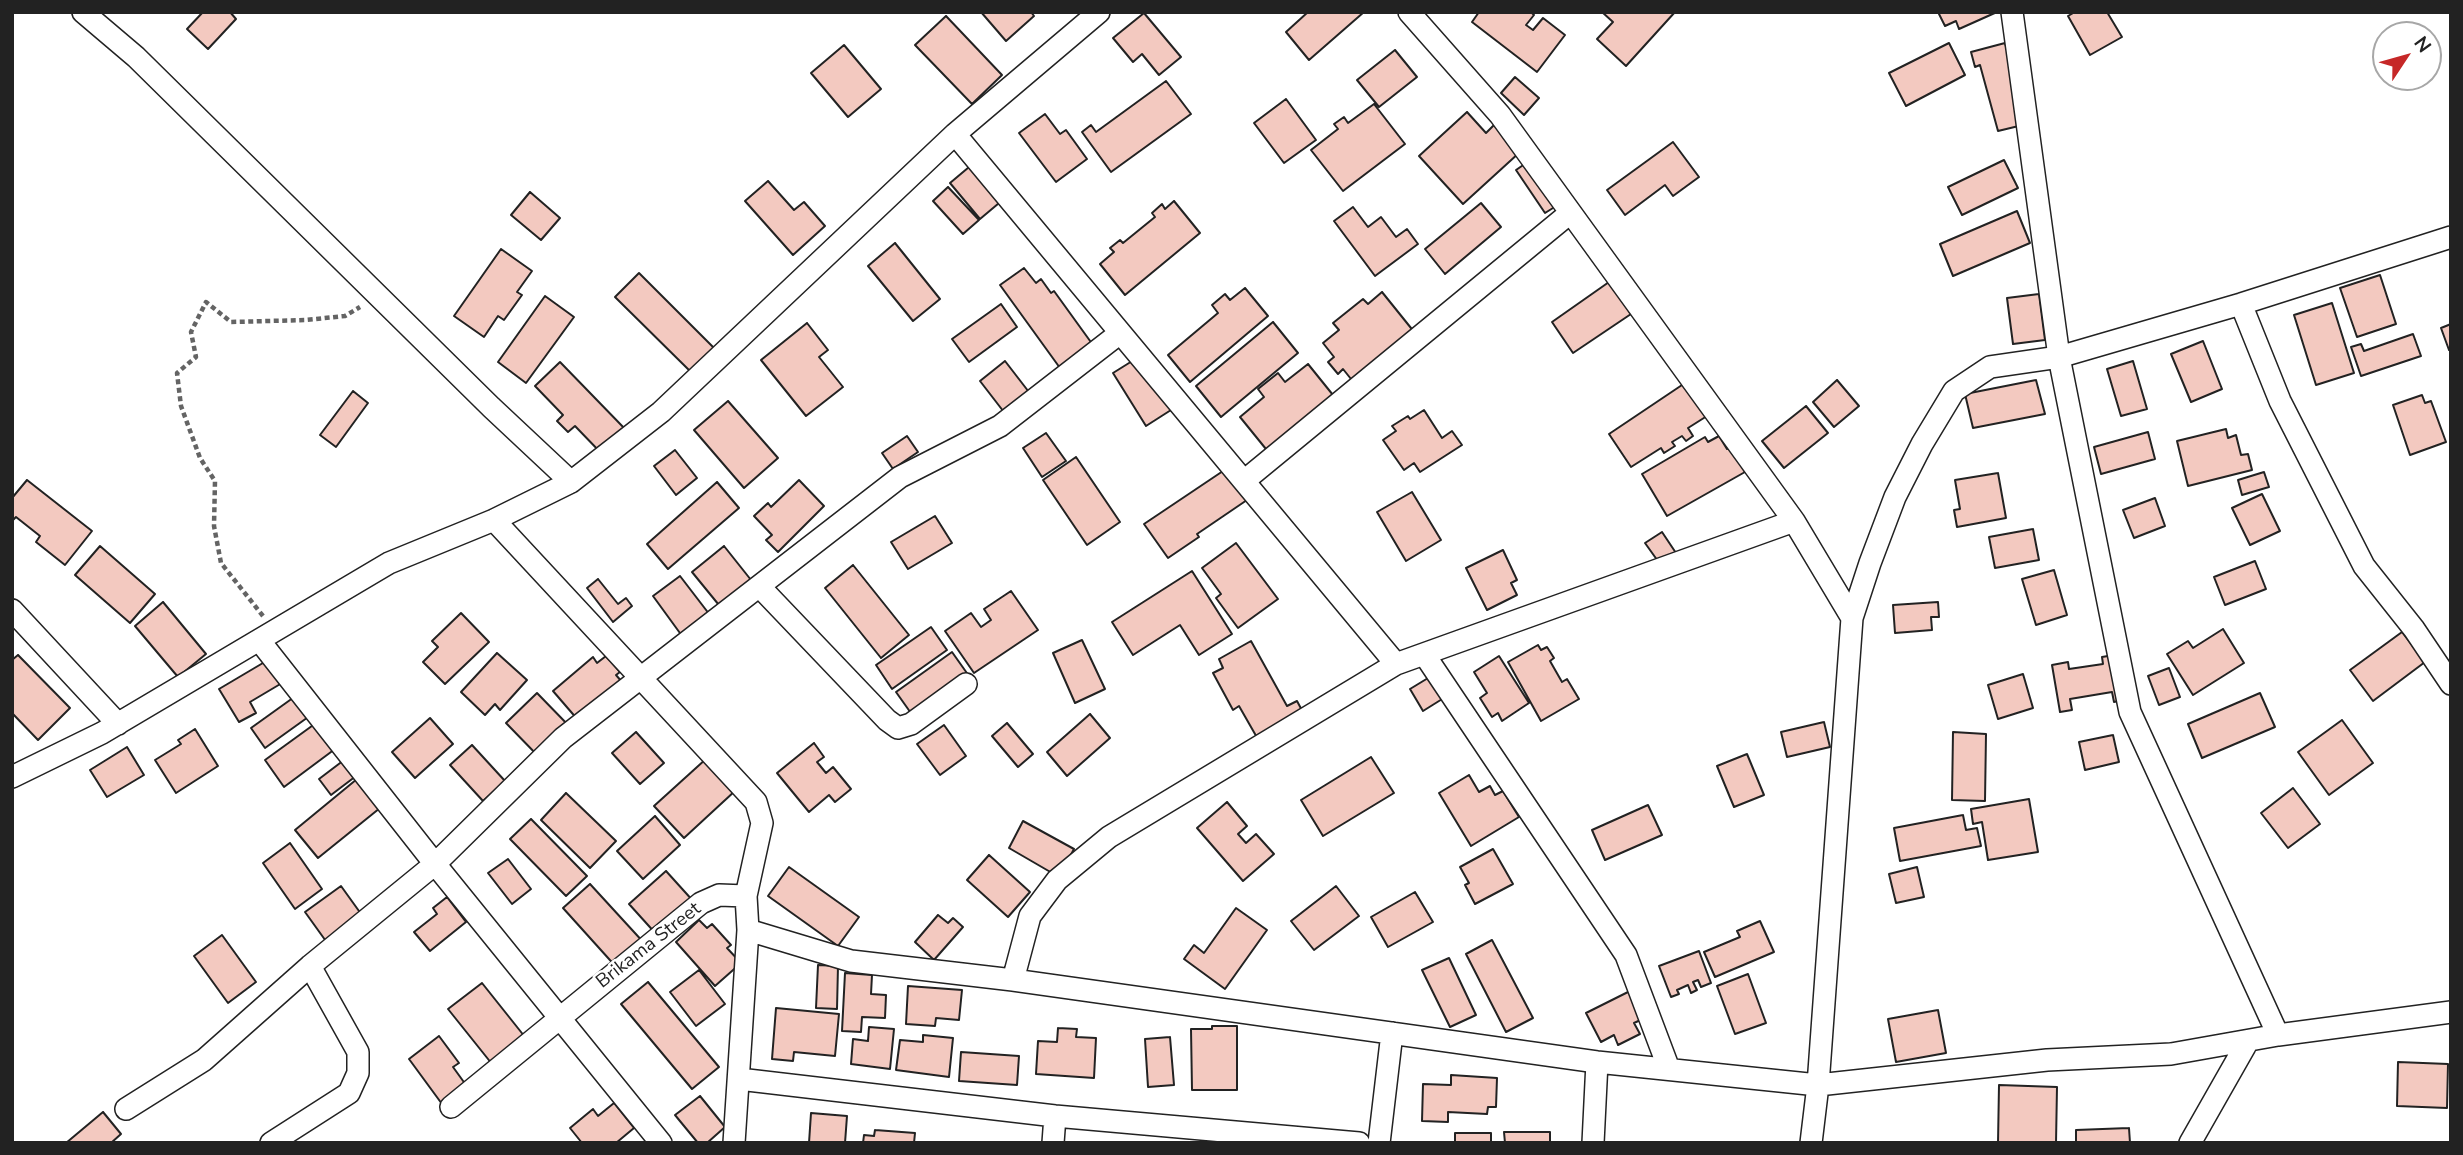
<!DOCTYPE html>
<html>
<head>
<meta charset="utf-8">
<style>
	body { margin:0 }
	#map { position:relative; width:2463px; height:1155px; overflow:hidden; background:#fff; font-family:"Nunito Sans",sans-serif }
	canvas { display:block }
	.frame { position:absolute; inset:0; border:14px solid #222; pointer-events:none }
	.north { position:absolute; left:2372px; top:21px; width:70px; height:70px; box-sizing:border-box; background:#fff; border:2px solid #a7a7a7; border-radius:50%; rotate:54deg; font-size:19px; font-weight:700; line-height:28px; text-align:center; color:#222 }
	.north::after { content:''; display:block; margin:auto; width:24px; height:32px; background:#c62828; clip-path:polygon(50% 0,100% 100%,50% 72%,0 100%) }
</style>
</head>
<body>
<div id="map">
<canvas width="2463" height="1155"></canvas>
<div class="frame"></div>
<div class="north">N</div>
</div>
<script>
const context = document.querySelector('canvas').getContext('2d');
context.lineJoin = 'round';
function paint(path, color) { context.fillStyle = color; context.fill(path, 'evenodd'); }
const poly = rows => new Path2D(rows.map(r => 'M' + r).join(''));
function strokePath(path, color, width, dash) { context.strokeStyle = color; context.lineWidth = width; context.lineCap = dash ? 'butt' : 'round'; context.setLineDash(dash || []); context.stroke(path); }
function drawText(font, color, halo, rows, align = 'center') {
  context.font = font + ' "Nunito Sans",sans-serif'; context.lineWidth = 5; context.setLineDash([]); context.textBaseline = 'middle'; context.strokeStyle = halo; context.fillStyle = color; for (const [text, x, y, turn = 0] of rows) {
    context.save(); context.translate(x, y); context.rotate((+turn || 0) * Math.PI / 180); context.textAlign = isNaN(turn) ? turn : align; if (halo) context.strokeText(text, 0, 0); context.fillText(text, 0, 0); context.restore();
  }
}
const building = poly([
	[203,12,230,12,236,19,208,49,187,29,203,12],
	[981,12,1031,12,1034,16,1006,41,981,12],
	[1308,12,1364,12,1309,60,1286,32,1308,12],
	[1479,12,1531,12,1534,15,1526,25,1533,30,1543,18,1565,35,1537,72,1472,22,1479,12],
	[1602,12,1675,12,1626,66,1597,39,1613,22,1602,12],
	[1938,12,1997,12,1959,29,1956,21,1945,26,1938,12],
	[2075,12,2107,12,2122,37,2090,55,2068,16,2075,12],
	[1144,13,1181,57,1159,75,1142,54,1133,62,1113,38,1144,13],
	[946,16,1002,75,972,104,915,45,946,16],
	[1949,43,1965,75,1906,106,1889,73,1949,43],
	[2005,43,2027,124,1998,131,1980,65,1975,67,1971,52,2005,43],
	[844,45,881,89,848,117,811,73,844,45],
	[1395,50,1417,77,1379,107,1357,80,1395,50],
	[1515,77,1539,98,1524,115,1501,93,1515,77],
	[1166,81,1191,114,1111,172,1082,132,1091,125,1096,132,1166,81],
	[1286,99,1316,140,1284,163,1254,123,1286,99],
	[1374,104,1405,144,1343,191,1311,150,1338,129,1334,124,1344,117,1348,123,1374,104],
	[1467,112,1486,133,1495,124,1520,152,1463,204,1419,156,1467,112],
	[1045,114,1060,134,1066,130,1087,159,1056,182,1019,133,1045,114],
	[1673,142,1699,177,1673,196,1665,185,1625,215,1607,190,1673,142],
	[1532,159,1561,203,1545,213,1516,170,1532,159],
	[2004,160,2018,188,1962,215,1948,187,2004,160],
	[975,162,1005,198,980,219,950,183,975,162],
	[768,181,794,210,804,202,825,226,793,255,745,201,768,181],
	[948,187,979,220,963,234,933,201,948,187],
	[530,192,560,218,541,240,511,215,530,192],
	[1174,201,1200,233,1125,295,1100,264,1114,252,1110,248,1120,240,1123,243,1155,217,1152,213,1162,204,1165,209,1174,201],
	[1481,203,1501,227,1445,274,1425,249,1481,203],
	[1353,207,1368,227,1381,217,1396,237,1407,229,1418,244,1375,276,1334,221,1353,207],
	[2017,211,2030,243,1953,276,1940,244,2017,211],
	[895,243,940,299,913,321,868,266,895,243],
	[501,249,532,271,517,292,522,295,504,320,498,316,484,337,454,316,501,249],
	[1024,268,1036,283,1041,279,1051,293,1054,291,1093,345,1060,368,1000,285,1024,268],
	[639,273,717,351,694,375,615,297,639,273],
	[2380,275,2396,324,2357,337,2340,288,2380,275],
	[1609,282,1631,314,1573,353,1552,322,1609,282],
	[1245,288,1268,316,1190,382,1168,355,1218,313,1212,305,1225,294,1230,300,1245,288],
	[1382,292,1415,333,1401,339,1380,356,1383,361,1355,384,1343,369,1338,374,1328,362,1334,357,1323,343,1339,330,1333,323,1363,299,1368,304,1382,292],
	[2039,294,2045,340,2013,344,2007,298,2039,294],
	[545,296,574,317,526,383,498,362,545,296],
	[2332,303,2354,373,2316,385,2294,315,2332,303],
	[1001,304,1017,327,969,362,952,339,1001,304],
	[1273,322,1298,353,1221,417,1196,386,1273,322],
	[807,323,828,350,819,357,843,387,806,416,761,360,807,323],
	[2451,324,2451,349,2449,350,2441,328,2451,324],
	[2413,334,2421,356,2361,376,2351,347,2361,344,2364,351,2413,334],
	[2203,341,2222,389,2191,402,2171,354,2203,341],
	[1137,358,1171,410,1146,426,1113,373,1137,358],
	[1005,361,1032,396,1007,416,980,381,1005,361],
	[2133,361,2147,409,2121,416,2107,369,2133,361],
	[560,362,626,430,602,454,575,426,568,432,557,421,563,415,535,386,560,362],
	[1308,364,1337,400,1270,454,1240,417,1264,397,1258,389,1278,373,1285,382,1308,364],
	[1837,380,1859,406,1834,427,1813,402,1837,380],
	[2036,380,2045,414,1973,428,1965,394,2036,380],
	[1685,383,1707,416,1688,428,1693,436,1686,441,1682,436,1672,442,1675,446,1664,453,1661,448,1631,467,1609,434,1685,383],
	[353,391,368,403,336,447,320,435,353,391],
	[2422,395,2425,403,2431,401,2446,442,2410,455,2393,405,2422,395],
	[728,401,778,458,744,488,694,430,728,401],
	[1806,406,1828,433,1784,468,1762,441,1806,406],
	[1424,410,1442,438,1452,431,1462,445,1420,472,1414,463,1404,470,1383,440,1396,431,1392,426,1408,416,1410,419,1424,410],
	[2226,429,2228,438,2236,435,2241,455,2248,454,2252,470,2188,486,2177,441,2226,429],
	[2148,432,2155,459,2101,474,2094,447,2148,432],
	[1046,433,1066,461,1042,477,1023,448,1046,433],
	[907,436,918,452,893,469,882,453,907,436],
	[1719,436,1727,449,1731,447,1745,472,1667,516,1642,474,1705,437,1708,442,1719,436],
	[675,450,697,478,676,495,654,466,675,450],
	[1076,457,1120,522,1087,545,1043,480,1076,457],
	[1226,469,1247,500,1197,534,1199,537,1168,558,1144,524,1226,469],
	[2264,472,2269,487,2242,495,2238,480,2264,472],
	[1998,473,2006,518,1957,527,1954,510,1960,509,1955,480,1998,473],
	[27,480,92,531,65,565,36,542,40,536,16,517,12,521,12,498,27,480],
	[799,480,824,506,778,552,766,540,772,535,754,516,768,503,771,507,799,480],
	[717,482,739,508,668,569,647,544,717,482],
	[1412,492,1441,540,1406,561,1377,512,1412,492],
	[2262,494,2280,531,2250,545,2232,508,2262,494],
	[2155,498,2165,526,2134,538,2123,510,2155,498],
	[935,516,952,543,908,569,891,542,935,516],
	[2033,529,2039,560,1995,568,1989,537,2033,529],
	[1662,532,1676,553,1660,564,1645,543,1662,532],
	[1236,543,1278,599,1238,628,1216,598,1221,594,1202,568,1236,543],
	[100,546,155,594,130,623,75,575,100,546],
	[724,546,755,585,723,610,692,572,724,546],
	[1503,550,1517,580,1511,583,1517,595,1487,610,1466,568,1503,550],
	[2255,561,2266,589,2225,605,2214,577,2255,561],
	[853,565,909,635,881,658,825,588,853,565],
	[2054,570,2067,615,2036,625,2022,579,2054,570],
	[1192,571,1232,634,1199,655,1180,625,1133,655,1112,622,1192,571],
	[680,576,713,619,685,640,653,596,680,576],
	[598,579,618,604,626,598,632,606,613,622,587,588,598,579],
	[1011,591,1038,630,974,673,945,631,971,613,981,627,991,620,984,609,1011,591],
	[163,602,206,654,178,677,135,626,163,602],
	[1938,602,1939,617,1931,617,1932,630,1895,633,1893,605,1938,602],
	[461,613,489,642,445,684,423,662,438,647,432,641,461,613],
	[931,627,947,650,892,689,876,665,931,627],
	[2223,629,2244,663,2193,695,2167,654,2188,641,2193,648,2223,629],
	[2402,632,2425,662,2373,701,2350,670,2402,632],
	[1082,640,1105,689,1075,703,1053,653,1082,640],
	[1251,641,1287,706,1297,701,1305,716,1259,741,1239,706,1233,710,1213,673,1223,668,1219,659,1251,641],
	[1538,645,1541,650,1547,647,1554,658,1550,661,1562,682,1567,679,1579,699,1541,721,1508,662,1538,645],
	[952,652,969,676,913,716,896,692,952,652],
	[497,653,527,680,500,710,495,704,485,715,461,692,497,653],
	[18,655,70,708,38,740,12,713,12,660,18,655],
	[2114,655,2122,700,2114,702,2112,692,2070,699,2072,710,2060,712,2052,665,2068,662,2069,669,2103,664,2102,657,2114,655],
	[606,656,620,672,616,675,622,682,578,720,553,691,593,657,597,663,606,656],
	[1499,656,1529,703,1502,721,1498,713,1492,717,1480,698,1487,693,1474,672,1499,656],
	[268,660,282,683,250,702,256,713,239,722,219,689,268,660],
	[2169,668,2180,697,2159,705,2148,676,2169,668],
	[2023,674,2033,708,1998,719,1988,685,2023,674],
	[1433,675,1447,696,1423,711,1410,689,1433,675],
	[537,693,571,728,540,758,506,723,537,693],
	[2260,693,2275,727,2202,758,2188,724,2260,693],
	[297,695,311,715,265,748,251,728,297,695],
	[1090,714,1110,738,1067,776,1047,752,1090,714],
	[430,718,453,744,415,778,392,752,430,718],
	[2342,720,2373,763,2329,795,2298,752,2342,720],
	[1824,722,1830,747,1787,757,1781,732,1824,722],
	[316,723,335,749,284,787,265,760,316,723],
	[1007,723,1033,754,1018,767,992,736,1007,723],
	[944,725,966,756,940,775,917,744,944,725],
	[195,729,218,766,176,793,155,760,181,744,178,740,195,729],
	[636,732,664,763,640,784,612,753,636,732],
	[1953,732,1986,734,1985,801,1952,800,1953,732],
	[2113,735,2119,762,2085,770,2079,742,2113,735],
	[814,743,824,757,817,762,826,773,833,767,851,789,835,802,829,795,809,812,777,773,814,743],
	[472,745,505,781,483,801,450,765,472,745],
	[127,747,144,775,107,797,90,770,127,747],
	[1747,754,1764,795,1734,807,1717,766,1747,754],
	[348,757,360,773,331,795,319,779,348,757],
	[1371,757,1394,793,1323,836,1301,800,1371,757],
	[707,758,736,790,684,838,654,806,707,758],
	[1469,775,1479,792,1490,786,1495,795,1503,791,1519,817,1471,846,1439,793,1469,775],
	[357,779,380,808,318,858,295,830,357,779],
	[2293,788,2320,824,2288,848,2261,813,2293,788],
	[566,793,616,841,590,868,541,820,566,793],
	[2029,799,2038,852,1988,860,1982,822,1973,824,1971,809,2029,799],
	[1227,802,1247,826,1238,834,1246,843,1256,834,1274,854,1243,881,1197,828,1227,802],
	[1648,805,1662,835,1605,860,1592,830,1648,805],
	[1963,815,1966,830,1977,828,1981,846,1900,861,1894,828,1963,815],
	[655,816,680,845,643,879,617,851,655,816],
	[531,819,587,876,566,896,510,839,531,819],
	[1023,821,1074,849,1059,877,1009,848,1023,821],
	[290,843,322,889,295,909,263,863,290,843],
	[1493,849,1513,884,1475,904,1465,885,1469,883,1460,867,1493,849],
	[989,855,1030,892,1008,917,967,880,989,855],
	[508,859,531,889,512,904,488,873,508,859],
	[789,867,859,917,838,946,768,896,789,867],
	[1917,867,1924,897,1896,903,1889,874,1917,867],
	[666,871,694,902,657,935,629,904,666,871],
	[590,884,645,944,618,969,563,908,590,884],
	[341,886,364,918,328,944,305,912,341,886],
	[1336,886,1359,916,1314,950,1291,921,1336,886],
	[1415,892,1433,922,1388,947,1371,917,1415,892],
	[447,897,466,922,430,951,414,932,437,914,433,908,447,897],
	[1236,908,1267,930,1225,989,1184,959,1194,945,1204,953,1236,908],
	[938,915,948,923,953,918,963,927,934,960,915,942,938,915],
	[699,920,707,928,712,924,731,945,727,948,741,963,715,986,676,942,699,920],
	[1760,921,1774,952,1715,977,1704,952,1740,937,1737,931,1760,921],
	[222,935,256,982,228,1003,194,956,222,935],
	[1492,940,1533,1018,1506,1032,1466,954,1492,940],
	[1699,951,1711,983,1701,987,1698,980,1693,982,1697,990,1691,993,1688,985,1677,990,1679,994,1671,997,1659,966,1699,951],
	[1449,958,1476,1015,1450,1027,1422,970,1449,958],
	[818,965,838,966,837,1009,816,1008,818,965],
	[699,970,725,1004,696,1026,670,992,699,970],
	[845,973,872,975,871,994,886,995,885,1018,862,1017,861,1032,842,1031,845,973],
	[1748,974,1766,1023,1735,1034,1717,986,1748,974],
	[648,982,719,1067,692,1089,621,1004,648,982],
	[482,983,525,1037,492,1064,448,1009,482,983],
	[908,986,962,990,959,1020,936,1018,935,1026,906,1024,908,986],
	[1634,989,1647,1017,1634,1023,1640,1034,1618,1045,1614,1035,1601,1042,1586,1013,1634,989],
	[776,1008,839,1014,835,1056,794,1052,793,1061,772,1059,776,1008],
	[1938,1010,1946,1053,1896,1062,1888,1019,1938,1010],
	[1212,1026,1237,1026,1237,1090,1192,1090,1191,1029,1212,1029,1212,1026],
	[869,1027,894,1029,890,1069,851,1064,853,1039,868,1041,869,1027],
	[1058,1028,1077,1029,1076,1037,1096,1038,1094,1078,1036,1074,1038,1041,1057,1042,1058,1028],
	[923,1035,953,1038,949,1077,896,1070,900,1040,923,1042,923,1035],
	[439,1036,459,1063,453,1067,466,1085,442,1104,409,1059,439,1036],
	[1170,1037,1174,1085,1148,1087,1145,1039,1170,1037],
	[961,1052,1019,1056,1017,1085,959,1081,961,1052],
	[2398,1062,2448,1064,2447,1108,2397,1106,2398,1062],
	[1451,1075,1497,1078,1496,1107,1488,1107,1487,1114,1448,1112,1448,1122,1422,1121,1423,1084,1451,1085,1451,1075],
	[1999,1085,2057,1087,2056,1143,1998,1143,1999,1085],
	[700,1096,725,1127,707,1143,698,1143,675,1115,700,1096],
	[614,1103,634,1128,616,1143,582,1143,570,1128,593,1109,598,1116,614,1103],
	[103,1112,121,1134,111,1143,66,1143,103,1112],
	[811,1113,847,1116,845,1143,809,1143,811,1113],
	[2129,1128,2130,1143,2076,1143,2076,1130,2129,1128],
	[875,1130,915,1133,914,1143,863,1143,864,1135,874,1136,875,1130],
	[1504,1132,1550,1132,1550,1143,1505,1143,1504,1132],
	[1455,1133,1491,1133,1491,1143,1455,1143,1455,1133]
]);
paint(building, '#f3c9c0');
strokePath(building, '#222', 2);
const street = poly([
	[83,12,136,57,491,407,571,482],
	[1409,12,1500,115,1794,521,1852,618],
	[2012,12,2059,357,2130,712,2278,1035],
	[955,134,1396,664],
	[2241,304,2280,401,2364,566,2414,629,2451,684],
	[1244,481,1570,213],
	[494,520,756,802,762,823,746,896,748,930],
	[760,587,887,720,898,728,911,724,966,684],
	[12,610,118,724],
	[259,640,435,864,661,1143],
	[1424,654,1626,955,1669,1069],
	[12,777,102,733,389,563,494,520,571,482,661,412,955,134,1099,12],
	[1013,980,1030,916,1057,880,1109,837,1396,664,1794,521],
	[739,1079,1055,1116,1359,1143],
	[451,1107,701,903,719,895,746,896],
	[126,1109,204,1060,310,966,435,864,563,738,900,477,1000,426,1120,333],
	[271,1143,349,1093,358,1073,358,1052,310,966],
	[734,1143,748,930,851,961,1013,980,1597,1062,1818,1085,2047,1060,2171,1054,2278,1035,2451,1012],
	[1053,1143,1055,1116],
	[1379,1143,1392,1033],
	[1593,1143,1597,1062],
	[1811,1143,1818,1085,1852,618,1870,563,1895,497,1922,444,1954,391,1990,367,2059,357,2241,304,2451,237],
	[2190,1143,2248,1041]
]);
strokePath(street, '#222', 24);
strokePath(poly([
	[263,616,221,563,214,526,215,481,200,458,181,406,177,373,196,357,191,332,206,302,231,322,306,320,345,316,360,307]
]), '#646464', 4.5, [5, 3.5]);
strokePath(street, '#fff', 21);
drawText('19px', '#222', '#fff', [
	["Brikama Street",649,946,-38]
]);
</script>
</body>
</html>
